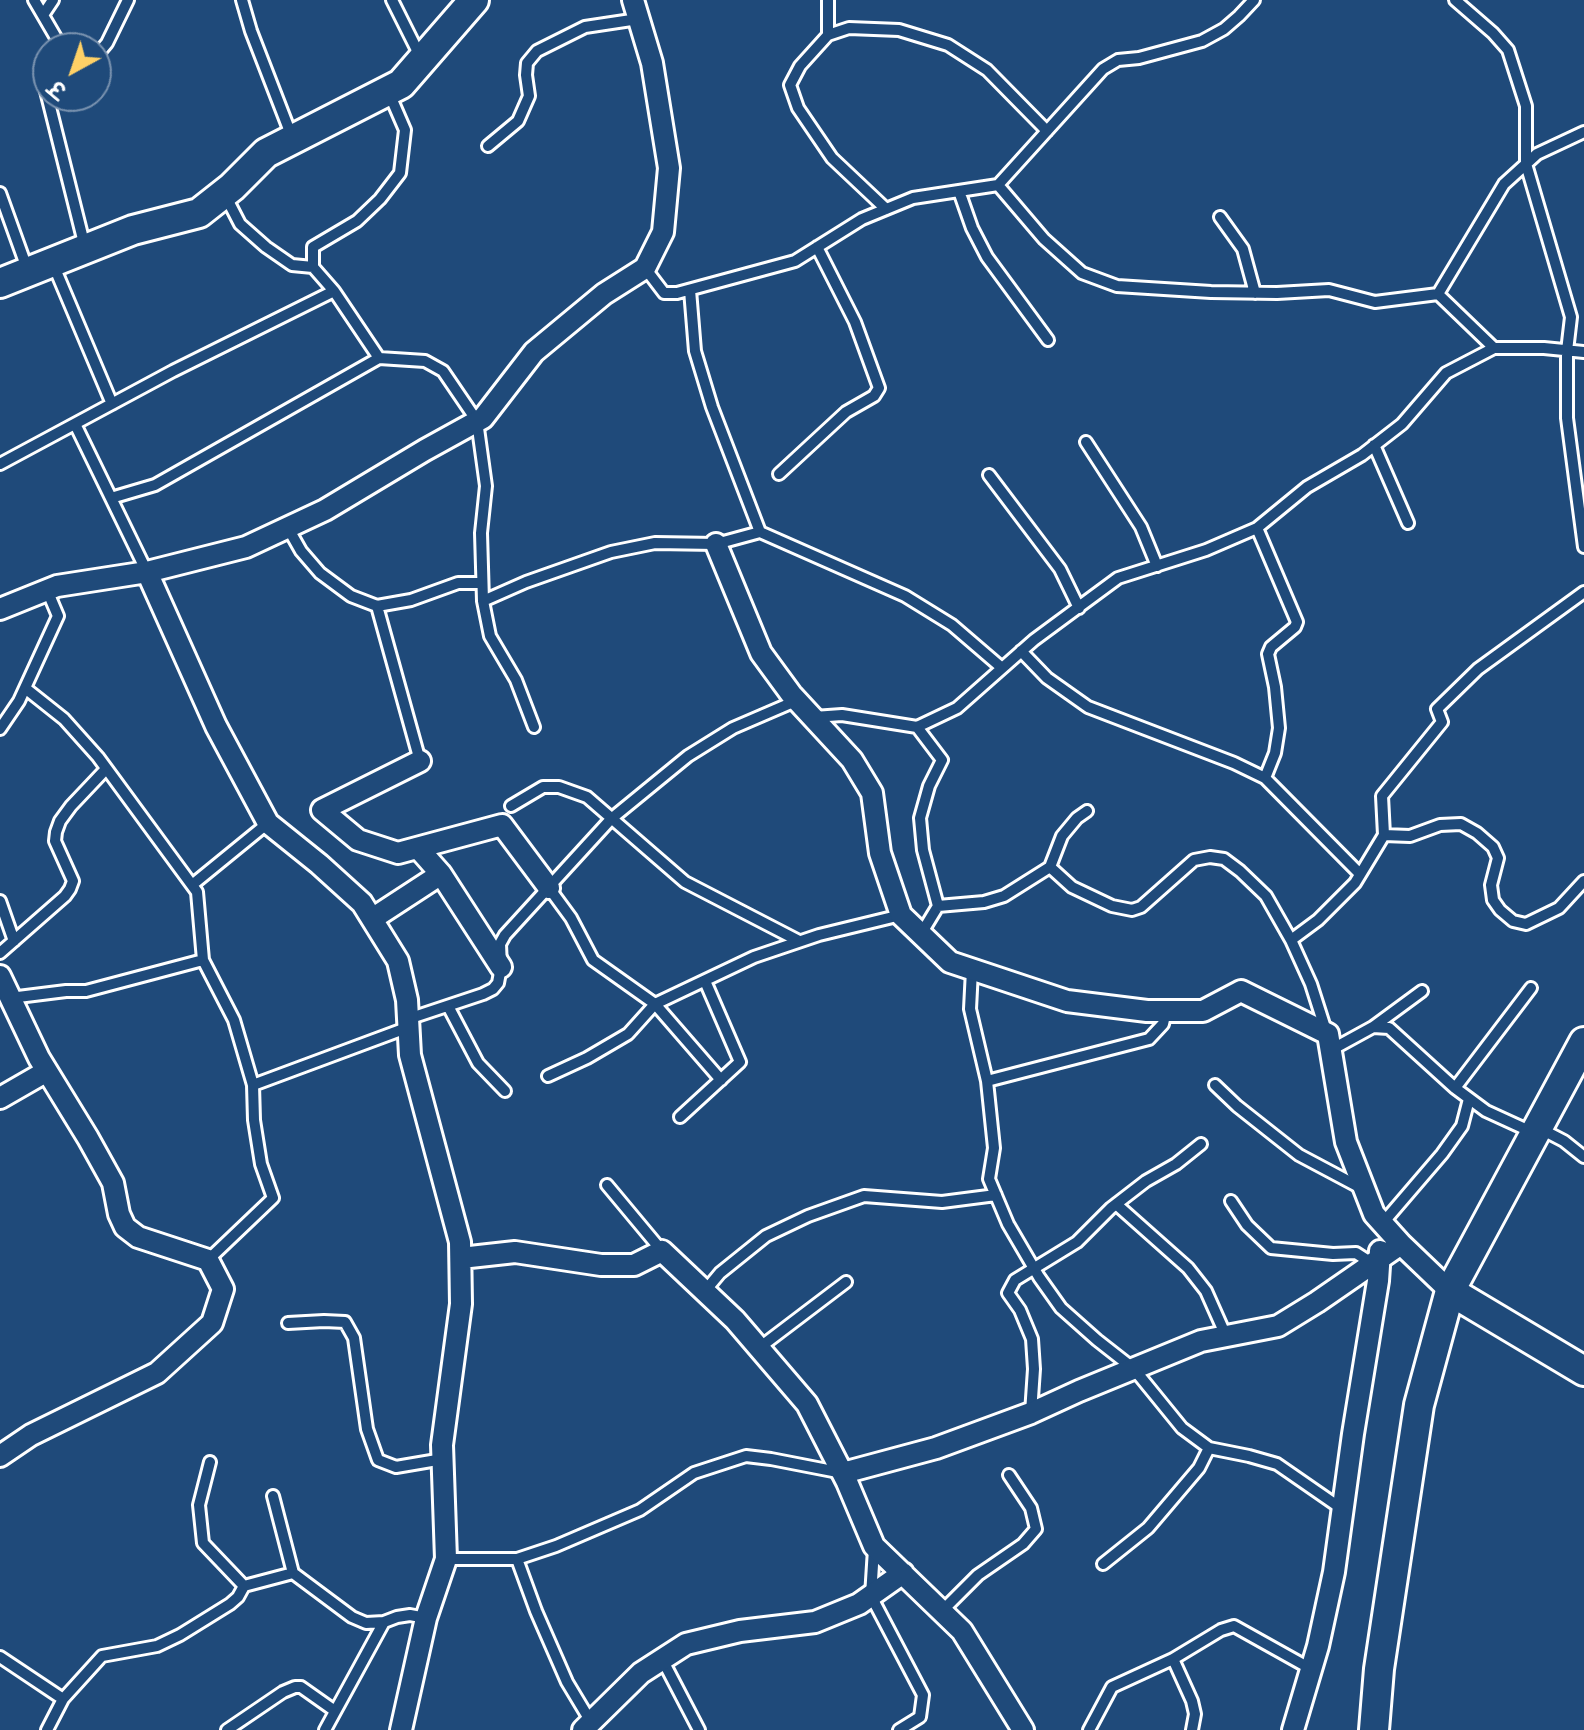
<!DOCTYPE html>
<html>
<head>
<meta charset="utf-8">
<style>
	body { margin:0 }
	#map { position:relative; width:1584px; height:1730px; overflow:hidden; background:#1f4a7a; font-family:Itim,"Playpen Sans Deva",sans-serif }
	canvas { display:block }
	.north { position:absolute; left:32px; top:32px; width:80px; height:80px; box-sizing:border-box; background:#1f4a7a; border:2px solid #7992af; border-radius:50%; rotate:220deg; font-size:22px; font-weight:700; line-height:32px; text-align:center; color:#fff }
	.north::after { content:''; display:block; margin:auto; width:28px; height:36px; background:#ffd166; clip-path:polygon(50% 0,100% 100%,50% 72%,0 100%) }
</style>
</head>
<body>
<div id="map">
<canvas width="1584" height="1730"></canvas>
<div class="north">उ</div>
</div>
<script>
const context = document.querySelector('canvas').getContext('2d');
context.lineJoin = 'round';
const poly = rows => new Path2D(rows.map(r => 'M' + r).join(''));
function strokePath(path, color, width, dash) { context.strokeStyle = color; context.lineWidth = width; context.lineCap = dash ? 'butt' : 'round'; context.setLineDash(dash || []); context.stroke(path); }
const lane = poly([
	[34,0,62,48],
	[242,0,251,31,292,137],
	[392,0,421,58],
	[828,0,828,35],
	[1455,0,1493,33,1508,50,1526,106,1526,164,1571,317,1567,351,1567,418,1584,547],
	[43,15,53,0],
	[96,56,107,43,128,0],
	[48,78,46,81,46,91,85,247],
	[488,146,518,121,529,96,526,75,527,63,537,51,585,27,638,19],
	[998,185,1044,239,1082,273,1117,286,1211,292,1277,293,1329,290,1375,302,1438,294,1504,184,1537,154,1584,132],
	[959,191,972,228,987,257,1048,340],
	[0,193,28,271],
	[225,195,240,224,266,247,292,265,313,267,334,291,379,358,425,361,443,371,477,421,486,486,481,533,483,601,490,636,516,680,534,727],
	[886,209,832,158,798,108,790,85,800,66,828,35,849,28,899,30,948,45,987,70,1047,131],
	[1220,217,1243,249,1255,293],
	[53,264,112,404],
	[313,267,313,247,357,221,380,199,400,173,405,130,389,93],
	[645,268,664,293,677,293,795,261,862,219,913,198,998,185,1103,69,1118,60,1139,58,1202,41,1224,29,1239,16,1254,0],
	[690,290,695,351,712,407,760,532],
	[1438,294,1494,348],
	[75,424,147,572],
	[1086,442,1141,527,1157,566],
	[1374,445,1408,523],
	[0,464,173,371,334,291],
	[779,474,846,412,874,396,879,388,855,322,817,247],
	[989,475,1060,569,1079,608],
	[111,498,155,485,379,358],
	[288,528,301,551,320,573,351,596,377,606,411,600,458,583,482,583],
	[1257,528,1297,622,1295,627,1271,647,1268,654,1275,687,1279,728,1275,753,1265,778],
	[483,601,526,582,611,552,655,543,716,544,760,532,905,596,952,625,1002,668],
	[377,606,420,761],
	[1021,651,1047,678,1088,707,1234,763,1265,778,1360,874],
	[25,688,64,719,98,757,197,892,203,960,234,1020,253,1085,254,1120,261,1164,273,1198,208,1260],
	[814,717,842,715,917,727,957,708,1034,640,1118,578,1206,550,1257,528,1307,487,1362,455,1402,424,1446,373,1494,348,1544,348,1584,352],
	[917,727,942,760,929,786,920,818,923,850,938,906,921,934],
	[0,729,19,701,58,616,47,590],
	[511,806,543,787,559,787,587,797,685,882,799,941],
	[1384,835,1410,836,1440,825,1461,824,1477,833,1493,847,1498,858,1491,885,1493,900,1500,910,1513,921,1526,924,1559,908,1584,881],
	[1050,867,1072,887,1112,906,1132,910,1141,907,1194,860,1210,857,1224,859,1240,871,1266,896,1291,940,1311,984,1326,1031],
	[192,885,268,823],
	[549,888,571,918,593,960,655,1004,721,1080],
	[0,901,14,941],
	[938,906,984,902,1004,896,1050,867,1062,836,1077,818,1087,811],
	[1291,940,1318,920,1355,883,1384,835,1382,796,1442,722,1437,709,1478,669,1584,592],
	[0,953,65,896,70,889,73,881,55,841,56,832,60,821,71,806,106,769],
	[972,970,970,1009,987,1081,994,1148,989,1179,1008,1224,1039,1277,1061,1308,1097,1340,1134,1369,1182,1428,1209,1448,1249,1456,1277,1464,1342,1509],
	[10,998,66,991,86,991,203,960],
	[448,1006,478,1063,505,1091],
	[408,1019,483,994,493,989,498,983,501,967,500,944,505,935,611,819,688,756,733,728,798,700],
	[1373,1027,1422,991],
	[1331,1050,1373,1027,1389,1028,1455,1088,1486,1111,1534,1133],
	[548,1076,587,1058,628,1034,655,1004,754,957,819,935,901,915],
	[987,1081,1149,1039,1163,1024,1166,1011],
	[253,1085,409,1027],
	[1215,1085,1237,1106,1299,1155,1363,1189],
	[1455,1088,1531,988],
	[680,1117,740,1062,705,981],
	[1539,1128,1564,1141,1584,1157],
	[607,1185,662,1251],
	[1231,1201,1247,1225,1271,1248,1333,1254,1356,1253,1373,1264],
	[1116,1204,1188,1268,1206,1291,1226,1336],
	[1382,1224,1442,1154,1462,1126,1469,1099],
	[705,1291,720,1273,766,1236,808,1216,864,1196,942,1202,996,1195],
	[288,1323,324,1321,345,1322,354,1338,367,1429,378,1460,396,1467,443,1459],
	[759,1348,846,1282],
	[1031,1413,1034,1369,1032,1339,1020,1310,1008,1293,1015,1280,1077,1242,1111,1208,1146,1181,1176,1164,1201,1144],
	[210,1462,199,1505,203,1543,244,1586,293,1573,352,1617,366,1623,384,1622,397,1617,410,1615,426,1618],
	[273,1496,293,1573],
	[874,1549,871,1596,923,1695,920,1717,899,1730],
	[446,1559,517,1559,556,1546,640,1510,694,1473,746,1456,771,1459,843,1473],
	[517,1559,536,1611,567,1682,591,1722],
	[1103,1564,1148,1528,1199,1468,1209,1448],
	[942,1611,978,1575,1023,1544,1036,1529,1031,1508,1009,1475],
	[0,1657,63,1699],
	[662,1659,699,1730],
	[1173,1659,1192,1701,1195,1714,1192,1730],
	[47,1730,63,1699,102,1656,157,1646,180,1635,230,1604,238,1597,244,1586],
	[227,1730,283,1692,295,1687,301,1687,335,1711],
	[325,1730,384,1622],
	[1089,1730,1112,1687,1173,1659,1221,1630,1234,1626,1311,1669]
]);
const street = poly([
	[716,544,761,653,791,694,852,760,872,793,880,853,901,915,950,962,1067,1001,1147,1011,1203,1011,1241,991,1328,1034,1346,1142,1374,1214,1401,1244,1450,1291],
	[147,572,216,726,268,823,319,864,362,903,398,961,407,1000,410,1055,460,1242,461,1304,442,1445,446,1559,426,1618,401,1730],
	[0,609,57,586,147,572,246,547,325,510,425,450,483,418,534,352,604,294,645,268,663,232,669,168,652,63,633,0],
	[420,761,322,810,358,840,398,853,502,825,549,888],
	[441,874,501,967],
	[372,919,441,874,418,848],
	[0,976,39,1058,88,1138,113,1183,119,1214,125,1227,138,1237,208,1260,223,1289,212,1323,157,1373,31,1435,0,1456],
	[0,1098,47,1071],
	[461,1258,515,1252,601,1265,634,1265,662,1251,735,1320,807,1404,847,1482,874,1546,962,1631,1023,1730],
	[843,1473,936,1448,1031,1413,1079,1391,1201,1341,1278,1326,1317,1302,1401,1244],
	[583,1730,641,1673,686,1644,740,1631,815,1622,859,1604,903,1573],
	[1293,1730,1318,1646,1334,1572,1353,1434,1378,1281,1380,1251]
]);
const secondary = poly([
	[0,283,133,230,199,213,232,187,266,153,401,84,474,0],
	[1450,1291,1584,1371],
	[1374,1730,1379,1669,1419,1405,1450,1291,1584,1042]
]);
strokePath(lane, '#fff', 16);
strokePath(street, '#fff', 26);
strokePath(secondary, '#fff', 34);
strokePath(lane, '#1f4a7a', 10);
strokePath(street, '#1f4a7a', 20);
strokePath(secondary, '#1f4a7a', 28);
</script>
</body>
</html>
